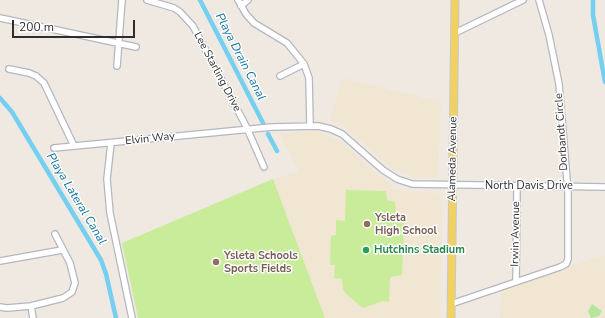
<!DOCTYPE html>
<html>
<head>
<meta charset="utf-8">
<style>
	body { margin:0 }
	#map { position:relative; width:605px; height:318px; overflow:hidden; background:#efe9e1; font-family:"Nunito Sans",sans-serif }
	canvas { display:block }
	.scale { position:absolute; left:12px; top:20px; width:123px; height:18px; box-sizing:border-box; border:2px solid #2e2e2e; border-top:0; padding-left:5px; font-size:12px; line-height:14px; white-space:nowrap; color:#2e2e2e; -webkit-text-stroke:3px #fff; paint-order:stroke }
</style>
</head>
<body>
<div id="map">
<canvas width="605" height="318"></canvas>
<div class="scale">200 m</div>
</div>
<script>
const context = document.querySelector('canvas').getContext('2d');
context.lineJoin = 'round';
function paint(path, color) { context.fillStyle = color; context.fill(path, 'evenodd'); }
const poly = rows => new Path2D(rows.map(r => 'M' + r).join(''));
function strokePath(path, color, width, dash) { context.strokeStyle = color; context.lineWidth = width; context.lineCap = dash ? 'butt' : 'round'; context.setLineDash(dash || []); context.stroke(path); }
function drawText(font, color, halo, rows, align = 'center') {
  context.font = font + ' "Nunito Sans",sans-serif'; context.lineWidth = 3; context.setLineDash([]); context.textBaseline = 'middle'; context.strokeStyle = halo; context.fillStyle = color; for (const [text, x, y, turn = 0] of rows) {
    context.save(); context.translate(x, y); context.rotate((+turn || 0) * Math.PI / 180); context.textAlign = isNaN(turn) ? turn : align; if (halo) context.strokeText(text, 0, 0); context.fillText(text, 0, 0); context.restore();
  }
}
paint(poly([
	[342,78,441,102,438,177,416,178,393,169,342,125,330,121],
	[316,131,339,140,376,173,392,184,391,190,440,193,442,218,440,318,325,318,273,179,299,172,280,134],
	[605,255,605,318,500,318,501,290]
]), '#f0e6d1');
paint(poly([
	[592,304,602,311,599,316,591,318,588,311]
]), '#b6e59e');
paint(poly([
	[273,179,325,318,138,318,122,243],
	[346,190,386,191,387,200,395,202,396,223,404,223,402,275,390,277,389,302,383,301,363,308,346,294,343,289,342,279,334,278,335,265,330,265,331,236,336,235,336,220,345,221]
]), '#c9ec9a');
strokePath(poly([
	[200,0,263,123],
	[593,0,593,15,605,82],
	[0,98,12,112,101,260,106,274,116,318],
	[268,134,277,151]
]), '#75cff0', 4.5);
const minor = poly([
	[147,0,174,8,180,12,193,26,246,126,264,167],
	[238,0,246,14,254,23,287,43,304,64,309,78,310,125],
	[241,6,248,0],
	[0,18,136,47],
	[455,33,523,0],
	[117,66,122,0],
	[9,69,29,73,36,76,44,83,74,146],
	[280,76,304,64],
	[111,143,107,179,110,213,132,318],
	[54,148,272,127,318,126,331,129,342,134,383,170,397,179,412,184,605,187],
	[0,261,62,250],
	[516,282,517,186],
	[451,304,560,267,566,264,568,259,568,192,559,84,549,35,539,0],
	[31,306,33,318],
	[0,307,7,308,31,306,63,298,72,292,75,283,70,263,55,234]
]);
const major = poly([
	[451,318,455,0]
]);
strokePath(minor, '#b4b7c1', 8);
strokePath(major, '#c9c9c9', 9);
strokePath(minor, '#fff', 5.5);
strokePath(major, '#f2d163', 7);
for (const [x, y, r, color] of [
	[367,224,4,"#8d6e63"],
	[366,250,4,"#2e9e5b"],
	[216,262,4,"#8d6e63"]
]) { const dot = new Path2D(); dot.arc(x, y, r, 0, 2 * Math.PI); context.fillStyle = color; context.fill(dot); strokePath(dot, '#fff', 1.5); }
drawText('11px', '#2e2e2e', '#fff', [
	["Lee Starling Drive",217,72,62],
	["Dorbandt Circle",562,132,-94],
	["Elvin Way",150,139,-6],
	["Alameda Avenue",453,159,-89],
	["North Davis Drive",529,186],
	["Irwin Avenue",516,234,-89]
]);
drawText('bold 11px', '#785e54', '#fff', [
	["Ysleta",375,218],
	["High School",375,231],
	["Ysleta Schools",224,256],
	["Sports Fields",224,269]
], 'left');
drawText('bold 11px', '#27864d', '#fff', [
	["Hutchins Stadium",374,250]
], 'left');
drawText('italic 12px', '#0d6fa3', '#fff', [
	["Playa Drain Canal",240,57,63],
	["Playa Lateral Canal",76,199,59]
]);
</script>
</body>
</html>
